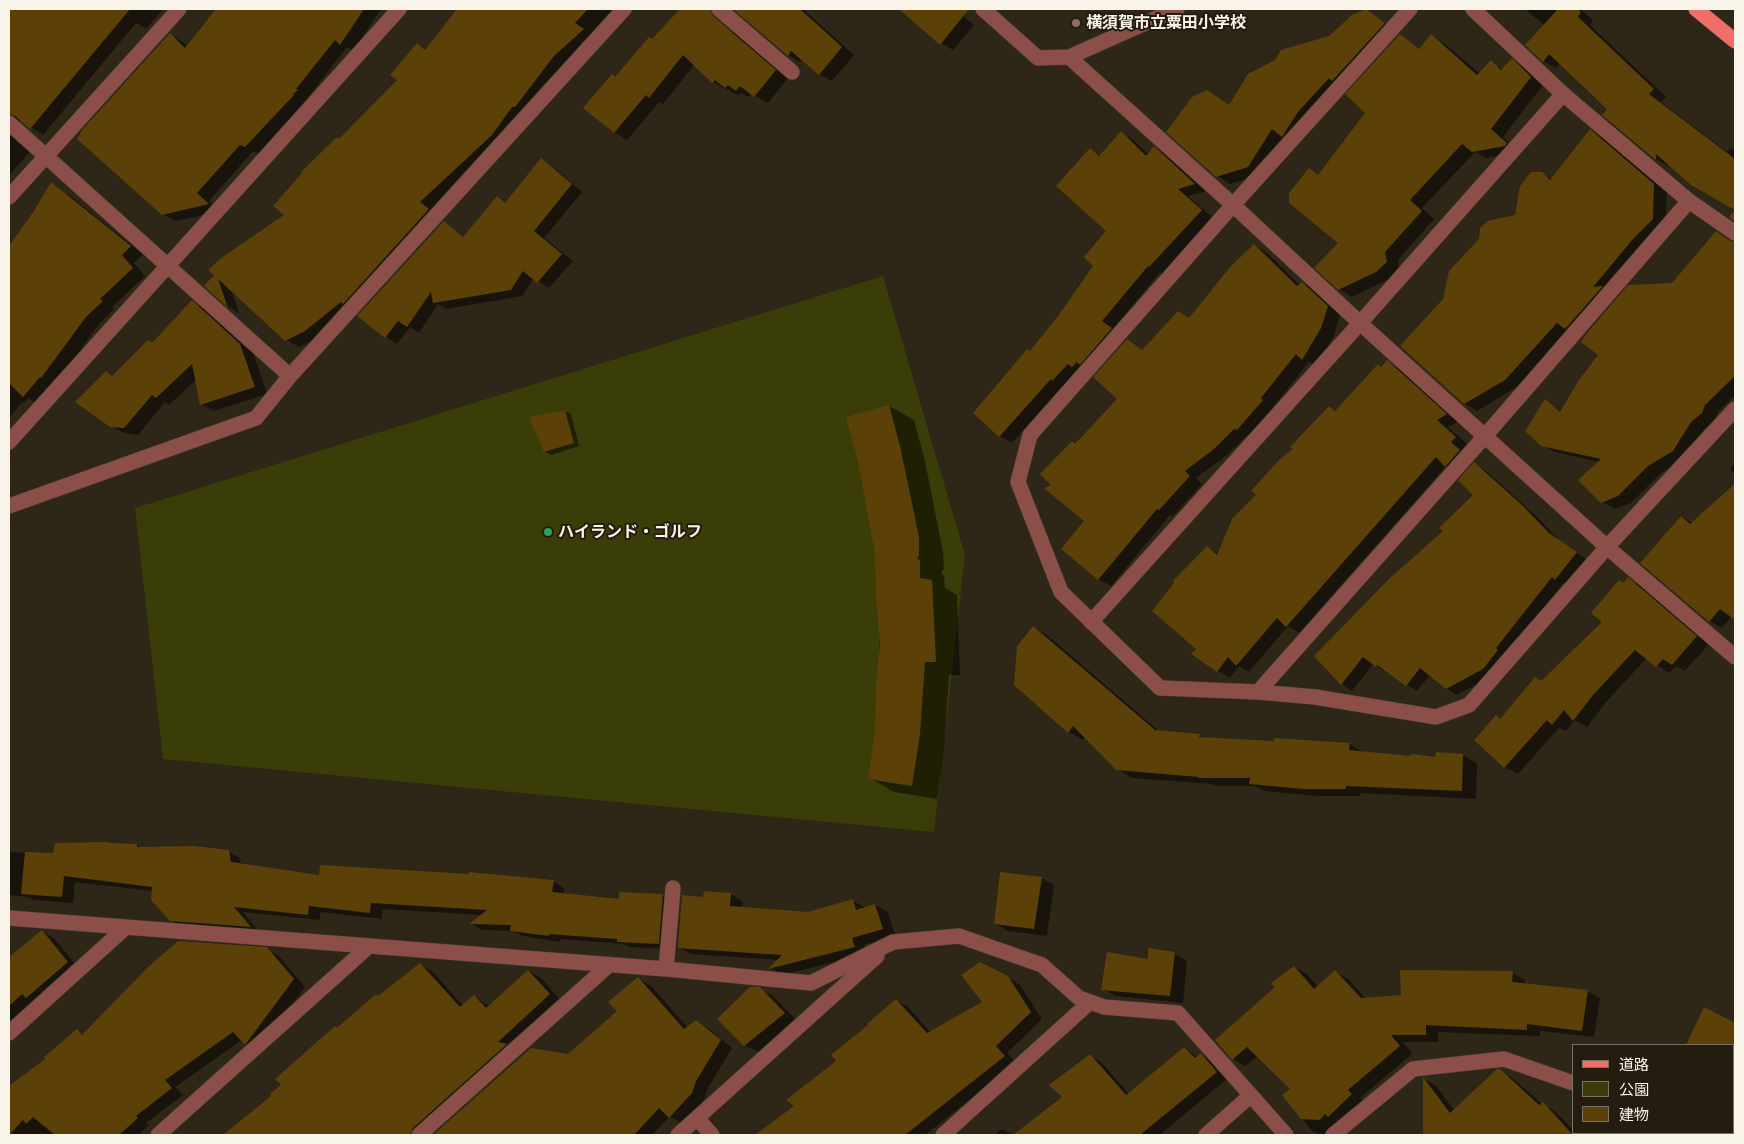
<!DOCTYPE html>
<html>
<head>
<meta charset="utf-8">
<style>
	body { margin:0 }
	#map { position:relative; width:1744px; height:1144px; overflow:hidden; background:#2e2617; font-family:"Asap Condensed","Noto Sans JP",sans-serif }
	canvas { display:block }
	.frame { position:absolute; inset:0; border:10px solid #f9f4ea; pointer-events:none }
	.legend { position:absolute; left:1572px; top:1044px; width:162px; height:90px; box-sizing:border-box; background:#241c0e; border:1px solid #797266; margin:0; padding:6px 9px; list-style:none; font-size:15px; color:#f9f4ea }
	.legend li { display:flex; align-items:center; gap:10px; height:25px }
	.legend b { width:25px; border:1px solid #797266 }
</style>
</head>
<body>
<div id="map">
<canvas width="1744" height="1144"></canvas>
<div class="frame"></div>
<ul class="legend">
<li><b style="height:6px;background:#ef6e67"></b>道路</li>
<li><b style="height:14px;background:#3a3d07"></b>公園</li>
<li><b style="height:14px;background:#5b4107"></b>建物</li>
</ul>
</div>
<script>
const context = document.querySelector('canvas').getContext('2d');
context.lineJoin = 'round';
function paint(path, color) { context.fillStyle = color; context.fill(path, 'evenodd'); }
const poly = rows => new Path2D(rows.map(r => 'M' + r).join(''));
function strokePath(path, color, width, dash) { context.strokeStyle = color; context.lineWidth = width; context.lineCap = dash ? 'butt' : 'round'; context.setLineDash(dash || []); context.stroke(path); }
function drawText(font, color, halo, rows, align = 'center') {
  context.font = font + ' "Asap Condensed","Noto Sans JP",sans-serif'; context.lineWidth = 4; context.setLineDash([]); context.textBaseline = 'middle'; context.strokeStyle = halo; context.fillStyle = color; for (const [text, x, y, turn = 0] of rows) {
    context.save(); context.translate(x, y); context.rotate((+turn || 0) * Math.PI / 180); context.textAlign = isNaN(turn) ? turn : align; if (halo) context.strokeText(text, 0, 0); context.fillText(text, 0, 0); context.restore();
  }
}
paint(poly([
	[883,276,965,555,934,832,163,759,135,508]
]), '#3a3d07');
paint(poly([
	[9,9,163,9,146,29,136,23,43,135,22,121,14,124,30,151,9,176],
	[218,9,381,9,353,51,347,47,308,97,310,98,306,103,259,153,253,151,209,201,220,211,176,221,163,214,170,34,183,42,188,47],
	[458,9,621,9,318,338,299,347,286,340,231,289,239,313,229,307,206,286,286,215,340,140,399,80,417,45,427,50],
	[682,9,696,9,739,36,788,78,768,103,752,94,749,97,741,93,738,95,726,89,713,82,695,64,663,104,659,102,627,140,614,132,616,78],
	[746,9,807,9,805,11,854,55,832,81,819,74,802,59,800,62,788,55,741,14],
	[901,9,955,9,974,25,953,50,941,43],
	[1525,9,1580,9,1593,20,1590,25,1666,97,1661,102,1727,152,1730,148,1735,151,1735,209,1692,184,1668,163,1668,166,1656,159,1604,115,1609,109,1560,63,1556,68,1543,61,1544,25],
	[1366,10,1397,31,1295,143,1284,137,1261,174,1230,184,1217,176,1230,106,1329,37],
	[1400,36,1420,49,1431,36,1444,43,1480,74,1491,62,1503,69,1512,60,1525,67,1543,85,1503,137,1519,151,1518,152,1486,158,1475,152,1422,208,1434,219,1398,260,1399,270,1389,279,1352,297,1339,289,1340,243,1309,169,1319,175,1366,113],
	[1591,131,1603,138,1667,192,1665,226,1518,386,1477,411,1464,403,1444,299,1516,216,1542,174,1552,179],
	[1121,133,1133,140,1149,155,1154,148,1167,155,1206,191,1188,196,1213,218,1162,274,1160,272,1065,387,1063,386,1012,443,999,436,1030,352,1059,317,1095,266,1108,231,1090,150,1101,156],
	[541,160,553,167,582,192,544,238,573,261,549,288,534,278,522,296,446,309,438,304,419,333,410,327,397,344,386,337,359,316,444,223,464,237,497,198,506,203],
	[57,188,69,195,143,254,134,263,145,276,112,307,114,309,99,324,55,385,36,403,28,398,24,403,22,402,9,418,9,248,28,221],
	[1716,233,1735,246,1735,395,1718,412,1715,420,1704,429,1686,458,1661,473,1631,503,1615,509,1602,502,1599,462,1555,452,1542,445,1545,401,1561,412],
	[1254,245,1267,253,1300,285,1302,283,1315,290,1340,314,1334,336,1315,366,1309,362,1273,407,1274,408,1250,436,1247,435,1227,455,1196,478,1202,484,1172,517,1170,515,1111,586,1098,579,1086,521,1053,485,1076,445,1119,399,1127,341,1143,351,1190,319],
	[192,302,205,309,253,352,267,394,214,411,201,404,197,379,169,405,165,402,138,435,124,433,111,426,106,372,114,376,153,344],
	[1387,362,1399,369,1458,422,1448,427,1468,445,1458,473,1446,466,1299,633,1288,626,1249,672,1239,666,1230,678,1218,671,1198,648,1207,548,1218,554,1258,495,1329,407,1336,411,1379,365,1382,367],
	[889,406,914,420,925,461,943,552,944,569,941,573,944,576,945,588,957,595,960,675,949,675,944,749,937,799,894,792,870,778,876,733],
	[565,411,571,414,579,446,551,455,545,452],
	[1735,463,1735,474,1730,469],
	[1474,464,1485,470,1534,514,1560,541,1587,560,1567,585,1563,583,1506,656,1494,675,1457,695,1446,688,1430,675,1417,691,1373,664,1352,691,1342,684,1315,656,1445,531,1474,495],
	[1735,482,1735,618,1732,616,1722,628,1710,621,1682,517,1692,523],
	[1628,579,1641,586,1709,644,1685,671,1676,666,1669,673,1647,658,1606,702,1587,727,1575,720,1566,731,1559,728,1518,774,1505,767,1476,740,1541,682,1603,622,1624,584],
	[1034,627,1048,636,1160,732,1199,735,1205,738,1275,742,1350,744,1364,753,1437,758,1462,755,1477,763,1476,799,1360,793,1360,796,1319,796,1264,791,1255,786,1214,786,1212,784,1132,778,1117,769,1085,737,1083,740,1069,732],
	[137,845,141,848,229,852,240,858,241,865,320,876,553,881,564,888,564,895,620,900,663,896,674,902,670,949,630,947,624,944,560,939,560,942,523,936,513,931,482,930,472,924,483,915,382,909,382,919,320,912,320,920,243,912,260,933,182,927,170,920,153,891,75,882,73,903,33,900,28,897,9,895,9,852,54,854],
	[1041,878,1054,885,1047,936,1008,931,995,923],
	[731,894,743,902,742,908,808,914,853,901,866,908,875,905,888,912,895,936,864,945,867,954,782,975,771,968,779,960,691,954,679,947,704,898],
	[43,932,55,939,80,970,9,1025,9,958],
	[267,949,279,956,305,987,257,1051,242,1040,175,1087,183,1095,146,1123,149,1125,138,1135,9,1135,9,1088,47,1059,77,1031,84,1035],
	[1174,954,1187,961,1183,1003,1116,996,1103,989],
	[420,965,433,972,463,1006,474,996,489,1006,528,971,541,978,562,1002,408,1135,225,1135,273,1097,337,1029],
	[1294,967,1307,974,1318,987,1336,972,1348,979,1366,999,1402,996,1512,973,1525,980,1525,984,1587,991,1600,998,1594,1037,1540,1031,1540,1036,1438,1032,1438,1042,1403,1042,1412,1054,1360,1098,1364,1102,1341,1123,1338,1121,1326,1135,1320,1135,1311,1130,1284,1095,1292,1089,1258,1056,1245,1066,1233,1059,1277,987],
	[1007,977,1020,985,1042,1019,1007,1053,1016,1063,925,1135,757,1135,796,1106,869,1026,896,1000,908,1007,931,1033,984,1003],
	[638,979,651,986,688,1028,697,1022,709,1029,732,1048,708,1088,704,1100,682,1124,670,1116,652,1135,449,1135,443,1128,568,1055,619,1011],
	[759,989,773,996,797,1021,758,1052,745,1045],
	[1705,1009,1735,1025,1735,1134,1733,1132,1733,1045,1687,1045],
	[1184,1048,1198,1057,1201,1054,1212,1061,1228,1078,1162,1133,1164,1135,1015,1135,1064,1097,1090,1056,1101,1062,1129,1094],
	[1499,1070,1512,1078,1542,1104,1555,1111,1573,1130,1573,1133,1576,1133,1578,1135,1424,1135,1424,1079,1436,1086,1455,1111],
	[1002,1129,1013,1135,994,1135],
	[1614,1133,1621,1133,1626,1135,1610,1135]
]), '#0007');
paint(poly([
	[9,9,130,9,30,129,15,116,9,114],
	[216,9,364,9,340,45,335,40,296,89,298,90,293,94,294,95,245,147,240,145,197,193,209,204,162,215,77,139,82,130,170,33,185,48],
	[457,9,588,9,575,23,584,29,554,56,515,107,512,107,492,135,420,202,429,209,343,304,341,302,305,331,285,341,218,279,228,308,204,286,214,275,208,270,221,258,284,215,273,206,302,173,301,172,337,137,339,139,397,80,390,75,417,43,425,50],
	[680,9,710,9,713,16,776,70,754,97,740,86,736,91,728,85,725,88,715,80,712,83,683,55,649,98,646,95,614,133,583,108,612,74,615,77,649,37,652,39],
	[733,9,800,9,842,47,819,75,791,51,788,56],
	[899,9,969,9,940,45],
	[1366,9,1385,23,1332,81,1329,78,1298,112,1282,137,1272,129,1248,167,1216,177,1166,132,1192,97,1207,90,1229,105,1248,74,1275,60,1281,50,1329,36,1352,15],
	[1558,9,1577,9,1581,12,1578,17,1654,89,1649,94,1735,159,1735,222,1729,217,1735,210,1691,185,1656,154,1656,160,1602,115,1607,109,1549,54,1543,62,1525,45],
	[1400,34,1419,49,1431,34,1477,75,1491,60,1501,70,1512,58,1531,77,1491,129,1507,143,1505,146,1472,152,1462,144,1410,200,1422,211,1385,252,1387,262,1376,272,1338,290,1314,268,1338,243,1289,203,1289,193,1309,168,1318,175,1365,113,1345,94],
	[1590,129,1654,184,1653,219,1633,239,1593,287,1603,286,1565,329,1557,323,1505,380,1464,404,1400,346,1443,299,1449,271,1479,239,1480,228,1488,221,1515,215,1520,186,1531,172,1542,172,1550,180],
	[1121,131,1146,156,1154,146,1195,184,1178,189,1202,210,1149,267,1148,266,1102,321,1112,328,1080,365,1077,362,1072,367,1068,364,1052,381,1051,379,999,437,973,413,1027,349,1030,351,1058,316,1093,266,1084,257,1106,231,1056,186,1090,148,1099,156],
	[541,158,572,184,534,231,562,254,537,283,523,271,511,290,433,303,431,292,407,327,398,321,385,338,357,316,444,221,463,237,497,196,505,203],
	[51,182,131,246,122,255,133,268,100,299,103,301,86,317,41,378,40,377,23,397,9,383,9,246,34,211],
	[1716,231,1730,241,1735,242,1735,376,1705,405,1702,413,1691,422,1673,451,1648,466,1618,496,1601,503,1578,480,1601,459,1541,446,1525,431,1545,399,1560,412,1579,380,1598,355,1581,342,1587,333,1628,285,1672,283],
	[1254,244,1297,286,1302,282,1328,306,1321,328,1302,360,1296,354,1261,398,1263,400,1237,430,1234,429,1214,449,1185,471,1190,476,1159,510,1157,509,1098,580,1061,549,1084,521,1044,488,1051,485,1040,474,1072,441,1075,444,1117,399,1093,377,1127,339,1142,350,1178,311,1189,318,1231,266],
	[192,300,240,344,255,387,200,405,192,364,156,398,152,395,124,428,110,427,75,402,106,371,112,376,148,340,152,343],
	[1387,360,1447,414,1437,420,1456,437,1451,442,1460,450,1445,467,1436,457,1286,627,1277,618,1236,666,1228,657,1217,672,1191,654,1196,649,1152,611,1174,583,1173,581,1207,546,1217,555,1232,519,1256,495,1251,491,1280,459,1293,449,1290,447,1329,406,1335,411,1378,364,1381,367],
	[889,405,900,446,919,537,919,555,917,558,920,561,920,578,932,580,936,662,925,662,920,734,912,786,868,779,875,732,876,687,880,643,876,598,875,553,858,462,846,417],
	[565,410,574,443,544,452,529,417],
	[1474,462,1523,506,1549,533,1577,552,1555,580,1552,577,1496,648,1498,650,1483,669,1446,689,1420,668,1406,686,1377,665,1376,667,1363,657,1341,685,1314,656,1389,579,1443,531,1439,528,1473,495,1458,480],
	[1735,483,1735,620,1720,609,1709,622,1640,563,1681,516,1690,524],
	[1628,577,1697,636,1672,665,1663,659,1656,667,1635,650,1593,695,1573,721,1564,710,1552,725,1547,720,1504,768,1474,740,1496,715,1500,719,1535,677,1541,681,1602,622,1591,613,1619,580,1623,583],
	[1033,626,1155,730,1200,734,1199,737,1274,741,1274,738,1350,743,1349,750,1411,756,1411,754,1435,757,1436,752,1463,754,1462,791,1346,786,1346,789,1304,789,1249,784,1250,778,1199,778,1199,777,1116,770,1073,726,1068,733,1014,685,1017,646],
	[109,842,109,843,137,844,137,847,194,846,229,850,231,862,319,875,320,865,469,874,469,872,554,880,552,892,619,899,619,892,663,894,659,944,617,942,617,939,549,934,549,936,510,931,511,925,469,924,487,910,371,903,370,913,309,906,308,915,234,907,251,927,170,921,151,900,152,887,64,876,62,897,21,894,25,852,53,853,55,843],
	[1000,872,1042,877,1034,929,994,924],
	[704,891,731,893,730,906,808,912,853,899,856,910,875,904,883,929,852,938,855,947,768,969,782,955,677,948,679,945,678,945,682,895,703,897],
	[42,930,68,962,26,998,22,994,9,1006,9,957],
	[178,941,267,947,294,979,245,1045,233,1032,165,1080,172,1088,136,1116,138,1118,119,1135,55,1135,33,1117,26,1124,23,1120,9,1135,9,1086,45,1059,44,1057,77,1029,82,1035,147,968],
	[1148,948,1175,952,1170,996,1101,990,1107,952,1148,959],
	[980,962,1008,976,1031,1012,996,1046,1005,1056,905,1135,755,1135,794,1106,786,1100,836,1061,831,1055,868,1025,867,1024,896,999,927,1033,982,1002,961,975],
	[420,963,460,1007,474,995,486,1008,528,970,550,994,498,1042,507,1044,413,1128,410,1135,223,1135,271,1096,270,1094,281,1085,275,1079,335,1026,337,1028,376,994,378,996],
	[1294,966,1314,989,1335,970,1361,998,1401,995,1400,970,1513,971,1512,982,1588,990,1582,1031,1527,1024,1527,1030,1426,1025,1426,1035,1391,1035,1400,1046,1348,1090,1352,1094,1328,1117,1325,1114,1320,1120,1301,1119,1282,1095,1290,1089,1247,1047,1232,1060,1215,1040,1275,987,1271,983],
	[638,977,684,1029,696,1020,721,1040,696,1081,692,1093,669,1118,659,1108,634,1135,433,1135,531,1048,568,1054,617,1011,608,1002],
	[750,987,760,987,785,1013,744,1046,717,1019],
	[1704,1007,1735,1023,1735,1045,1686,1045],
	[1184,1047,1195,1058,1201,1053,1217,1072,1140,1135,1013,1135,1062,1097,1049,1085,1090,1054,1126,1095],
	[1497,1069,1500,1069,1539,1105,1543,1102,1573,1135,1423,1135,1423,1077,1450,1113]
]), '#5b4107');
const minor = poly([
	[719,9,792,72],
	[983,9,1038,58,1069,57,1177,9],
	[1410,9,1233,205,1030,435,1018,482,1061,592,1160,688,1258,692,1315,697,1436,717,1469,705,1607,547,1735,409],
	[1473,9,1563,94,1689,201,1735,233],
	[1069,57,1233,205,1360,323,1607,547,1735,657],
	[9,123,290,376],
	[9,197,179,9],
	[9,442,399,9],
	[9,506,256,418,290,376,624,9],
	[1091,622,1360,323,1563,94],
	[1258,692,1485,436,1689,201],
	[9,918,666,969,811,983,893,942,959,936,1042,965,1079,998,1104,1007,1178,1013,1286,1135],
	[666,969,673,888],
	[9,1033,125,928],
	[697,1118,712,1135],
	[1678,1133,1683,1135],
	[158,1135,368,947],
	[419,1135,609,965],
	[678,1135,877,956],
	[943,1135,1090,1002],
	[1206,1135,1250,1096],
	[1333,1135,1413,1069,1504,1059,1573,1083]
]);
const major = poly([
	[1696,9,1735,41]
]);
strokePath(minor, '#4a4335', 16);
strokePath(major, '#4a4335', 16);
strokePath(minor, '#8c4e49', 15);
strokePath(major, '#ef6e67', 15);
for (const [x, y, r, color] of [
	[1076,23,5,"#8d6e63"],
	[548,532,5,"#2e9e5b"]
]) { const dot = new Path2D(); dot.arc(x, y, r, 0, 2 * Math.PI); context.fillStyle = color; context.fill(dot); strokePath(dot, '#241c0e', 2); }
drawText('bold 16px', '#f9f4ea', '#241c0e', [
	["横須賀市立粟田小学校",1086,23],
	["ハイランド・ゴルフ",558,532]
], 'left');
</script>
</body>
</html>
